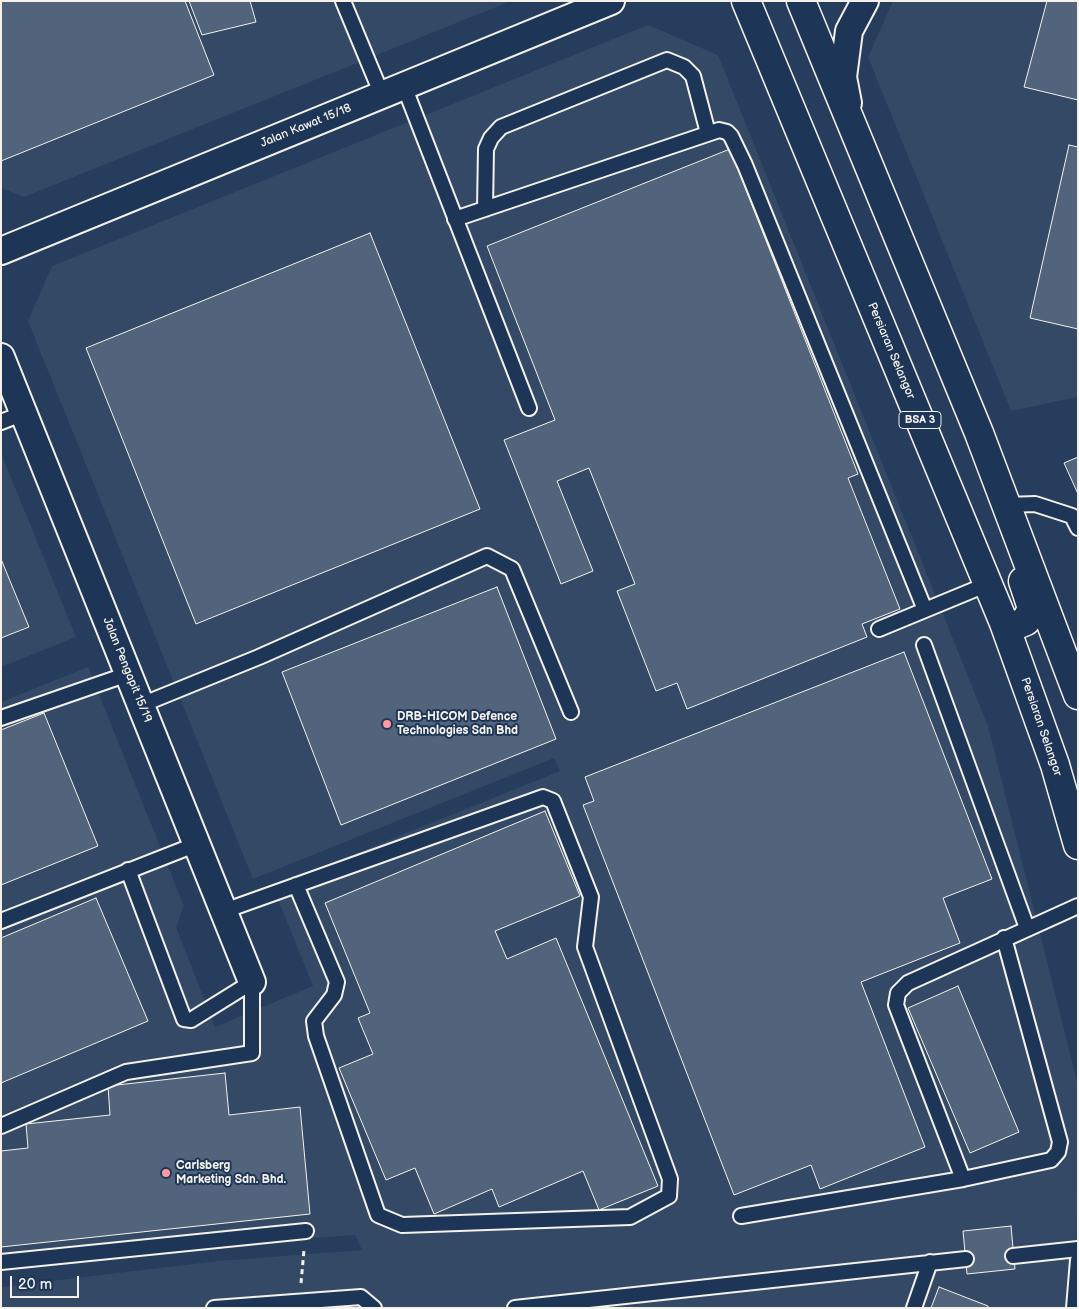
<!DOCTYPE html>
<html>
<head>
<meta charset="utf-8">
<style>
	body { margin:0 }
	#map { position:relative; width:1079px; height:1309px; overflow:hidden; background:#263d5d; font-family:"Balsamiq Sans",sans-serif }
	canvas { display:block }
	.frame { position:absolute; inset:0; border:2px solid #f4f1e8; pointer-events:none }
	.scale { position:absolute; left:10px; top:1276px; width:69px; height:22px; box-sizing:border-box; border:2px solid #f4f1e8; border-top:0; padding-left:6px; font-size:15px; line-height:18px; white-space:nowrap; color:#f4f1e8; -webkit-text-stroke:4px #1d3557; paint-order:stroke }
</style>
</head>
<body>
<div id="map">
<canvas width="1079" height="1309"></canvas>
<div class="frame"></div>
<div class="scale">20 m</div>
</div>
<script>
const context = document.querySelector('canvas').getContext('2d');
context.lineJoin = 'round';
function paint(path, color) { context.fillStyle = color; context.fill(path, 'evenodd'); }
const poly = rows => new Path2D(rows.map(r => 'M' + r).join(''));
function strokePath(path, color, width, dash) { context.strokeStyle = color; context.lineWidth = width; context.lineCap = dash ? 'butt' : 'round'; context.setLineDash(dash || []); context.stroke(path); }
function drawText(font, color, halo, rows, align = 'center') {
  context.font = font + ' "Balsamiq Sans",sans-serif'; context.lineWidth = 4; context.setLineDash([]); context.textBaseline = 'middle'; context.strokeStyle = halo; context.fillStyle = color; for (const [text, x, y, turn = 0] of rows) {
    context.save(); context.translate(x, y); context.rotate((+turn || 0) * Math.PI / 180); context.textAlign = isNaN(turn) ? turn : align; if (halo) context.strokeText(text, 0, 0); context.fillText(text, 0, 0); context.restore();
  }
}
paint(poly([
	[1,1,511,1,24,197,1,188],
	[893,1,1078,1,1078,397,1011,411,868,57],
	[648,25,718,55,988,726,1078,1085,1076,1308,1,1308,1,1287,218,1261,362,1250,355,1235,216,1245,1,1271,1,702,88,667,184,906,176,927,215,1027,313,986,273,887,560,771,554,758,253,879,28,321,52,266],
	[1,453,76,637,1,667]
]), '#334966');
const building = poly([
	[1,1,185,1,214,75,1,161,1,1],
	[189,1,250,1,256,22,202,35,189,1],
	[1047,1,1078,1,1078,100,1024,87,1047,1],
	[1069,145,1078,147,1078,329,1030,318,1069,145],
	[730,149,858,474,848,478,900,609,862,624,867,637,687,709,677,683,656,691,617,591,635,584,589,468,557,481,593,571,561,584,504,440,555,420,487,246,730,149],
	[370,233,480,509,196,624,86,348,370,233],
	[1078,457,1078,494,1064,463,1078,457],
	[1,559,29,627,1,638,1,559],
	[497,587,556,739,341,825,282,672,497,587],
	[904,652,992,879,943,898,960,943,861,982,925,1147,820,1189,811,1165,734,1195,583,805,594,801,585,777,904,652],
	[44,713,98,846,1,885,1,730,44,713],
	[545,811,580,896,495,931,507,959,556,938,658,1186,599,1210,583,1171,499,1207,492,1189,434,1214,415,1168,386,1180,339,1068,373,1054,358,1018,370,1013,325,903,545,811],
	[96,898,148,1021,1,1083,1,938,96,898],
	[958,986,1019,1132,970,1153,908,1008,958,986],
	[225,1073,229,1115,300,1107,310,1214,1,1247,1,1151,28,1148,26,1124,110,1115,108,1086,225,1073],
	[1011,1226,1015,1269,967,1274,963,1231,1011,1226],
	[939,1287,988,1306,988,1308,931,1308,939,1287]
]);
paint(building, '#52647b');
strokePath(building, '#f4f1e8', 1);
const service = poly([
	[343,1,382,95],
	[404,86,529,408],
	[485,209,486,149,491,138,501,127,667,60,684,67,693,76,708,133],
	[455,219,719,130,727,132,731,136,745,165,925,610],
	[1,422,24,413],
	[1007,505,1035,504,1072,516,1078,528],
	[879,629,988,584],
	[924,645,1027,928],
	[141,705,259,657,487,556,512,569,571,712],
	[1,718,128,674],
	[128,870,184,1019,191,1020,252,982],
	[224,911,543,797,553,801,591,897,585,947,670,1179,669,1196,630,1217,402,1225,378,1215,316,1036,314,1021,334,995,337,982,296,885],
	[1,921,197,844],
	[1,1126,126,1072,252,1053,252,982],
	[963,1179,896,1005,898,993,908,983,1078,906],
	[741,1216,963,1179,1051,1160,1058,1152,1060,1142,1004,938],
	[1013,1256,1078,1249],
	[1,1262,306,1231],
	[214,1308,361,1297,374,1308],
	[515,1308,966,1259],
	[914,1308,930,1262],
	[1074,1308,1078,1260]
]);
const minor = poly([
	[848,103,843,77,849,31,865,1],
	[1,251,611,1],
	[1,357,252,982]
]);
const primary = poly([
	[746,1,1004,623,1055,765,1078,845],
	[801,1,979,433,1078,695],
	[1004,623,1014,626,1026,621,1032,608,1023,581]
]);
strokePath(service, '#f4f1e8', 18);
strokePath(minor, '#f4f1e8', 30);
strokePath(primary, '#f4f1e8', 31);
strokePath(poly([
	[301,1283,304,1250]
]), '#f4f1e8', 3, [5, 4]);
strokePath(service, '#1d3557', 14);
strokePath(minor, '#1d3557', 26);
strokePath(primary, '#1d3557', 28);
for (const [x, y, r, color] of [
	[387,724,5,"#ff9aa2"],
	[166,1173,5,"#ff9aa2"]
]) { const dot = new Path2D(); dot.arc(x, y, r, 0, 2 * Math.PI); context.fillStyle = color; context.fill(dot); strokePath(dot, '#1d3557', 2); }
for (const [x, y, w] of [
	[920,420,42]
]) { const box = new Path2D(); box.roundRect(x - w / 2, y - 8.5, w, 17, 4); context.fillStyle = '#1d3557'; context.fill(box); strokePath(box, '#f4f1e8', 1); }
drawText('bold 11px', '#f4f1e8', null, [
	["BSA 3",920,420]
]);
drawText('12px', '#f4f1e8', '#1d3557', [
	["Jalan Kawat 15/18",306,126,-22],
	["Persiaran Selangor",891,351,67],
	["Jalan Pengapit 15/19",127,670,68],
	["Persiaran Selangor",1041,727,71]
]);
drawText('bold 12px', '#f4f1e8', '#1d3557', [
	["DRB-HICOM Defence",397,717],
	["Technologies Sdn Bhd",397,731],
	["Carlsberg",176,1166],
	["Marketing Sdn. Bhd.",176,1180]
], 'left');
</script>
</body>
</html>
